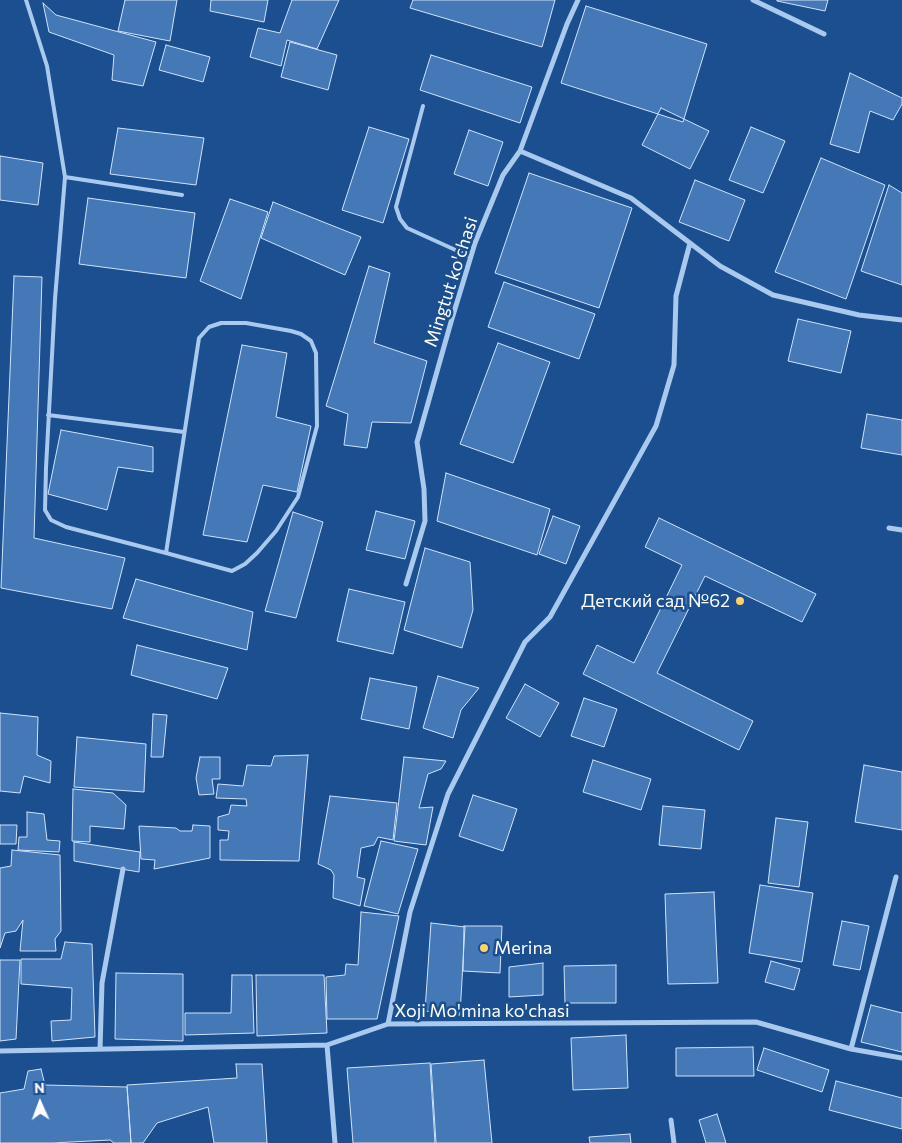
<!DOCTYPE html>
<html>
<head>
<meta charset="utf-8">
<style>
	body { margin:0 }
	#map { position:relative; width:902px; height:1143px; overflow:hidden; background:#1b4f8f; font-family:Commissioner,sans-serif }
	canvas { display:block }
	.north { position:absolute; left:15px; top:1078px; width:50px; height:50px; -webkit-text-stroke:4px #1b4f8f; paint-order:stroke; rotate:358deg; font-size:14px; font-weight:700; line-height:20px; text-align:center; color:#fff }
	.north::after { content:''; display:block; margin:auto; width:18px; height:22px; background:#fff; clip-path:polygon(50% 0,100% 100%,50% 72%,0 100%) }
</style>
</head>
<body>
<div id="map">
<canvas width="902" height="1143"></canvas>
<div class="north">N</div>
</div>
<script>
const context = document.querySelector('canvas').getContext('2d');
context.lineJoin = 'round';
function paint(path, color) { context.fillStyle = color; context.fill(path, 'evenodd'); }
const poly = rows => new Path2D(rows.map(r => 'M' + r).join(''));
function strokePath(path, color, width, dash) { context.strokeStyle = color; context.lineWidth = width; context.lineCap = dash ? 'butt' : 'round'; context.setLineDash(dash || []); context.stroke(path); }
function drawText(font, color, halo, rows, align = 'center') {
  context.font = font + ' Commissioner,sans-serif'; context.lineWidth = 5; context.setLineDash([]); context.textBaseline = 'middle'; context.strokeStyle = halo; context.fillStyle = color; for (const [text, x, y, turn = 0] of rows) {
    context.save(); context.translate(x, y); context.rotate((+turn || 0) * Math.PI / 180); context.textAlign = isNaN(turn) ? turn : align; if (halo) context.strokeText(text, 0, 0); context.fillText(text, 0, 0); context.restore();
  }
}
const building = poly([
	[125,0,177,0,170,41,118,31,125,0],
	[211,0,268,0,264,22,210,11,211,0],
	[292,0,339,0,317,49,287,40,281,66,250,57,258,28,280,33,292,0],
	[413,0,555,0,542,47,410,8,413,0],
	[777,0,828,0,825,11,777,1,777,0],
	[43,3,56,15,156,42,143,86,112,80,114,55,49,32,43,3],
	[586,6,707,44,683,122,561,83,586,6],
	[290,42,337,55,328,90,281,77,290,42],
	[166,45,210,57,203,82,159,70,166,45],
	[431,55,532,87,520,123,420,90,431,55],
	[850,73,902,98,902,104,893,120,870,111,859,153,830,144,850,73],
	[661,108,709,131,690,169,642,145,661,108],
	[369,127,409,139,383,223,342,210,369,127],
	[751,127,785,141,763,193,729,180,751,127],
	[118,128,204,138,196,185,110,174,118,128],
	[469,130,503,142,488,186,454,174,469,130],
	[0,156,43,163,38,205,0,200,0,156],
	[821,158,885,185,846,299,775,272,821,158],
	[529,173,632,208,599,308,495,273,529,173],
	[695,180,745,200,729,241,679,222,695,180],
	[889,185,902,193,902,285,861,271,889,185],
	[88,198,195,213,186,278,79,264,88,198],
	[230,199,268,212,241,299,200,281,230,199],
	[273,202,361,237,345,275,261,238,273,202],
	[369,266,390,273,374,343,427,361,411,423,372,422,367,448,344,445,348,414,326,406,369,266],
	[14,276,42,277,34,538,125,558,112,609,1,588,14,276],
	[504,282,595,314,579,359,488,327,504,282],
	[798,319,851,331,841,373,788,361,798,319],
	[498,343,550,362,513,463,460,444,498,343],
	[242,345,287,353,276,417,311,426,297,492,263,485,247,542,203,535,242,345],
	[867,414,902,420,902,455,861,448,867,414],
	[61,430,153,447,153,472,118,467,107,510,48,494,61,430],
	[446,473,550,509,537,555,437,521,446,473],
	[376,511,415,521,405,559,366,550,376,511],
	[293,512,323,522,296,618,265,611,293,512],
	[553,516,580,526,566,564,539,554,553,516],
	[659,518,816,594,802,622,705,576,657,673,753,721,739,750,583,674,597,645,634,663,682,565,645,547,659,518],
	[425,548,470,562,473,610,462,648,404,630,425,548],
	[136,579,253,612,247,650,123,618,136,579],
	[349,589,405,602,393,654,337,641,349,589],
	[137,645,228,668,217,699,131,675,137,645],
	[438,676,479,688,461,710,453,738,423,728,438,676],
	[370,678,417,687,409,729,361,719,370,678],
	[525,684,559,703,540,737,506,718,525,684],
	[584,698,617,709,604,747,571,736,584,698],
	[0,713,38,717,37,755,51,761,50,783,24,776,20,793,0,791,0,713],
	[153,714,167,715,163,757,151,757,153,714],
	[77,737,146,744,144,792,74,787,77,737],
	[308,755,299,861,220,860,220,840,228,840,229,831,218,830,218,817,229,814,231,805,247,806,246,799,216,798,218,784,243,786,247,765,271,766,274,756,308,755],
	[200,757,220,757,220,779,212,779,214,794,199,795,196,778,200,757],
	[404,757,446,761,441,769,428,774,419,808,433,807,426,845,394,841,404,757],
	[593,760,651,779,641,810,583,792,593,760],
	[864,765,902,772,902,830,855,822,864,765],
	[73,789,113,793,126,805,124,829,90,826,90,842,72,841,73,789],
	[473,795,517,809,503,851,459,836,473,795],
	[330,796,397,803,393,840,378,837,374,845,361,848,357,877,365,879,360,906,333,898,334,875,331,870,318,864,330,796],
	[663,806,705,810,701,849,659,845,663,806],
	[27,812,44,814,47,840,60,841,59,852,18,850,19,837,27,837,27,812],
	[776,818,808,822,799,887,768,883,776,818],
	[0,825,17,825,16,844,0,844,0,825],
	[193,825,210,826,210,858,154,869,155,860,141,859,139,826,176,828,180,831,192,831,193,825],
	[381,841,418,849,398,914,364,906,381,841],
	[74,842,140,852,139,872,74,861,74,842],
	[12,850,60,855,61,931,55,939,56,951,20,951,23,920,16,931,5,933,0,948,0,868,11,866,12,850],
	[760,885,813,893,802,962,749,953,760,885],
	[714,892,718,983,668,984,665,894,714,892],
	[361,912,399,916,377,1019,327,1019,326,977,345,975,346,964,358,965,361,912],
	[842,921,869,926,860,970,833,965,842,921],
	[431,923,465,927,460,1015,425,1011,431,923],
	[464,926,502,926,500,973,463,971,464,926],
	[65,942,92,944,95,1037,52,1041,51,1021,71,1020,72,988,21,984,21,959,61,959,65,942],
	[0,960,20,960,16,1039,0,1041,0,960],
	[771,961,800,969,794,990,765,982,771,961],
	[543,963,543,995,509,997,509,967,543,963],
	[616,965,616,1003,565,1003,564,966,616,965],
	[116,973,183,974,183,1041,115,1039,116,973],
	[232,975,252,975,254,1033,185,1035,185,1013,231,1013,232,975],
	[256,975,324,975,327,1033,257,1036,256,975],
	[871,1005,902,1013,902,1052,861,1042,871,1005],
	[626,1035,628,1088,573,1090,571,1038,626,1035],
	[753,1047,754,1076,676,1076,676,1048,753,1047],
	[764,1048,829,1070,822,1092,757,1070,764,1048],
	[484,1060,492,1143,436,1143,431,1064,484,1060],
	[430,1063,435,1143,353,1143,347,1068,430,1063],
	[236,1064,262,1064,267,1143,214,1143,208,1107,157,1123,143,1143,131,1143,127,1085,237,1078,236,1064],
	[41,1069,45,1085,127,1087,131,1143,114,1143,110,1140,52,1143,0,1143,0,1093,24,1089,28,1071,41,1069],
	[836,1081,902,1098,902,1129,829,1110,836,1081],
	[717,1114,726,1143,706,1143,699,1120,717,1114],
	[630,1134,631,1143,590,1143,589,1137,630,1134]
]);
paint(building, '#4478b7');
strokePath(building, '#cfe3fa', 1);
strokePath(poly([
	[26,0,47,66,65,177,55,299,46,468,45,510,51,520,66,527,166,553,232,571,245,564,257,553,276,531,298,497,317,426,316,353,311,341,301,334,291,331,246,323,221,323,209,327,199,338,166,553],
	[423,106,396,207,400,219,407,228,471,257],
	[65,177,182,195],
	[48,415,184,432]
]), '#a9c9ee', 4);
strokePath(poly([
	[753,0,824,34],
	[520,151,631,198,720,266,773,295,859,315,902,320],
	[889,528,902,530],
	[406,584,425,521,424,489,417,442,451,322,475,243,503,175,520,151,567,24,578,0],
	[388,1024,410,912,448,794,525,642,550,617,656,426,674,365,676,296,690,243],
	[327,1045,335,1143],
	[100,1049,102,983,123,869],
	[851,1049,896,877],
	[0,1051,327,1045,388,1024,756,1022,851,1049,902,1058],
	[671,1120,674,1143]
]), '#a9c9ee', 5);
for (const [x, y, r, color] of [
	[740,601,5,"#ffd166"],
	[484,948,5,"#ffd166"]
]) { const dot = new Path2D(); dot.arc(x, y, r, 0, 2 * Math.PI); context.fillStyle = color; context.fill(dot); strokePath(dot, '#1b4f8f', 2); }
drawText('18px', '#fff', '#1b4f8f', [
	["Mingtut ko'chasi",451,282,-72],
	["Xoji Mo'mina ko'chasi",482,1011]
]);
drawText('18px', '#fff', '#1b4f8f', [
	["Детский сад №62",730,601],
	["Merina",494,948,"left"]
], 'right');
</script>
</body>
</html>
